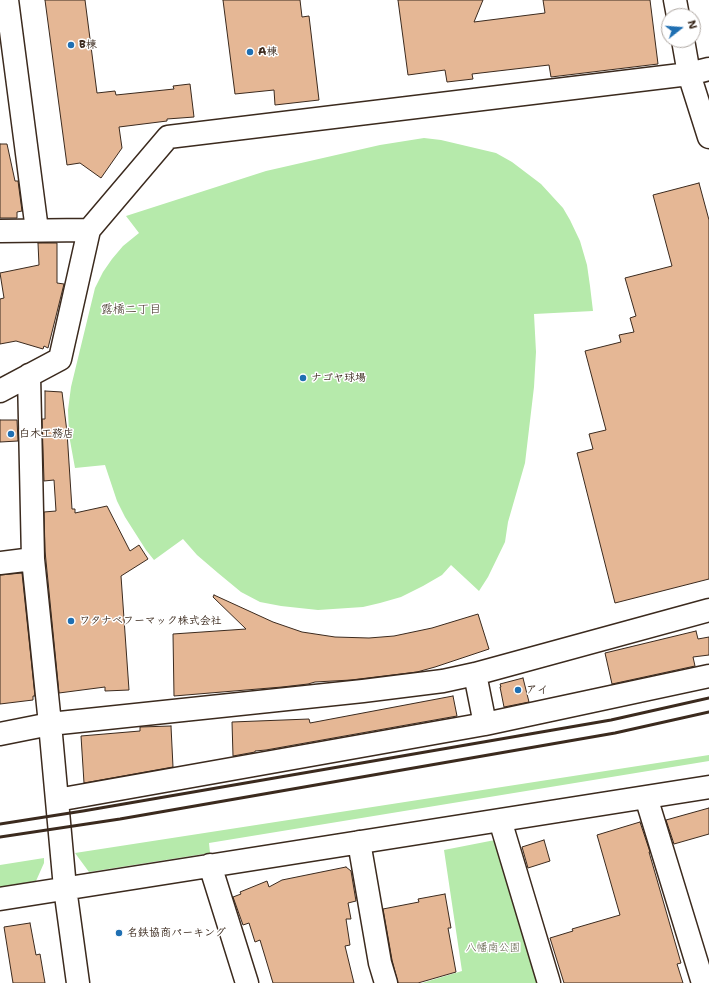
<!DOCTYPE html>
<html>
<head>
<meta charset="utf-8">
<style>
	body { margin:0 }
	#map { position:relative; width:709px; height:983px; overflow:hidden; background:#fff; font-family:"Shantell Sans",sans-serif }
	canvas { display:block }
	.north { position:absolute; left:661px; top:8px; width:40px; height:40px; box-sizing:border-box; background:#fff; border:1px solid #b1aaa5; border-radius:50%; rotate:73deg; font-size:11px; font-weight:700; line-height:16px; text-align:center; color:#3b2a1e }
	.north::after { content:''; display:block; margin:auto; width:14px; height:18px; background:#1f6fb2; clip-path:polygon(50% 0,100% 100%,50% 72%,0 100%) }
</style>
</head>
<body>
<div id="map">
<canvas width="709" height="983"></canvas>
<div class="north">N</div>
</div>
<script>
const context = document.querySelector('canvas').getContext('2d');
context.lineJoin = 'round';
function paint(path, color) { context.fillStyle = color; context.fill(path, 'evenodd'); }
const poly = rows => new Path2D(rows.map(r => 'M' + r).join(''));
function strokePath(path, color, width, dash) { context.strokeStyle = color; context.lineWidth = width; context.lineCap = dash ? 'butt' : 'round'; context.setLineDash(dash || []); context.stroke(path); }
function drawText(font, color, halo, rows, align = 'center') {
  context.font = font + ' "Shantell Sans","Klee One",sans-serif'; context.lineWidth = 3; context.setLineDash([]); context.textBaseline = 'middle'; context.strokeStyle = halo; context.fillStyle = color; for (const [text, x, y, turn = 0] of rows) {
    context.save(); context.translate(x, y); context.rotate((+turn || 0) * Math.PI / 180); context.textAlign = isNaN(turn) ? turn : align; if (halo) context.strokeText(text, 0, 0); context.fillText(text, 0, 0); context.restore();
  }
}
paint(poly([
	[424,138,441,140,496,153,512,162,541,184,563,208,570,220,580,241,587,265,590,286,593,311,534,314,536,352,534,387,525,463,508,522,505,542,488,577,479,591,451,565,442,575,423,586,401,597,380,603,363,607,318,610,281,606,260,602,241,592,218,573,197,555,183,539,154,560,146,550,125,517,117,501,105,465,75,468,69,435,68,410,71,387,95,288,103,272,112,259,123,246,139,233,126,216,266,171,380,145],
	[709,755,709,761,209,843,210,853,89,872,75,853],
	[495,840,538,983,422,983,462,971,444,850],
	[44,858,44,863,36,881,0,887,0,865]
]), '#b6eaab');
const building = poly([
	[45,0,85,0,97,93,115,91,116,95,174,89,173,86,190,84,194,117,167,119,167,121,119,127,122,148,101,178,80,163,67,165,45,0],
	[223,0,300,0,302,17,309,16,319,100,275,105,274,90,235,94,223,0],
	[398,0,483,0,474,22,545,13,543,0,650,0,658,64,551,77,549,65,472,74,473,79,447,82,445,70,408,75,398,0],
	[0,144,7,144,15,181,18,181,22,211,17,212,17,218,0,218,0,144],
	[699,183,709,220,709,579,615,603,577,453,593,449,589,434,606,430,585,351,621,342,619,335,634,332,630,318,636,316,625,278,672,266,653,195,699,183],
	[38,243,57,243,57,283,64,284,48,348,44,346,43,349,16,341,0,344,0,299,4,298,0,273,39,265,38,243],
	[45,391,62,392,67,432,72,509,75,509,75,513,107,506,130,551,139,545,148,559,121,576,129,690,105,691,105,687,59,693,45,551,44,512,56,511,54,480,44,481,42,419,45,419,45,391],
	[0,420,17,420,18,441,0,442,0,420],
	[22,573,35,696,33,696,33,700,0,704,0,575,22,573],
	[214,595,273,622,302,632,335,637,369,638,394,636,432,628,478,614,489,649,435,667,417,672,351,680,315,682,308,684,282,687,174,696,173,634,246,629,213,597,214,595],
	[696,631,698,639,709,637,709,655,693,657,695,666,612,684,605,653,696,631],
	[523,678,529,702,504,707,500,687,501,687,500,684,523,678],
	[453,696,457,716,266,750,255,751,255,752,233,756,232,722,309,719,310,723,453,696],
	[171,726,173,767,84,783,81,736,140,731,140,727,171,726],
	[709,808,709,834,674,844,666,820,709,808],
	[640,822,650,852,649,852,681,963,677,964,683,983,564,983,550,938,573,931,572,929,620,915,597,835,640,822],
	[544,840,550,861,528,868,522,847,544,840],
	[346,867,351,871,356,901,348,903,351,919,346,919,350,945,345,946,354,983,273,983,260,940,255,942,249,923,243,925,233,897,241,894,240,892,267,881,269,887,282,880,346,867],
	[445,894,451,928,448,928,456,972,418,983,398,983,392,960,383,909,419,902,418,899,445,894],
	[30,923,36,955,40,954,45,983,13,983,4,927,30,923]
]);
paint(building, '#e5b795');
strokePath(building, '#3b2a1e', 1);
const minor = poly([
	[7,0,37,230],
	[675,0,678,16],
	[683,40,689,74,709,137],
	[0,231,89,230],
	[29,375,33,559,50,724,65,888,78,983],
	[0,391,60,359,89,230,168,137,689,74,709,69],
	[0,563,33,559],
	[475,674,485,724],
	[0,734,50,724,363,691,443,681,475,674,709,610],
	[646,797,703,983],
	[57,800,485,724,709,676],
	[500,820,549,983],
	[359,842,380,963,386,983],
	[210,865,247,983],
	[0,899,709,787]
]);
strokePath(minor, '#3b2a1e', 25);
strokePath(minor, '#fff', 22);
strokePath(poly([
	[0,824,83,811,611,720,709,698],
	[0,837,120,819,615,733,709,712]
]), '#3b2a1e', 3);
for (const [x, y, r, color] of [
	[71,45,4,"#1f6fb2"],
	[250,52,4,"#1f6fb2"],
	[303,378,4,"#1f6fb2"],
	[11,434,4,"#1f6fb2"],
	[71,621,4,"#1f6fb2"],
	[518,690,4,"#1f6fb2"],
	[119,933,4,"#1f6fb2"]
]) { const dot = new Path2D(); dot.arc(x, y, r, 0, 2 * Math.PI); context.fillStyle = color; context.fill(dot); strokePath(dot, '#fff', 1.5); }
drawText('bold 11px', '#3b2a1e', '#fff', [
	["B棟",79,45],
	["A棟",258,52],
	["ナゴヤ球場",311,378],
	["白木工務店",19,434],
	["ワタナベフーマック株式会社",79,621],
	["アイ",526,690],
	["名鉄協商パーキング",127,933]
], 'left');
drawText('11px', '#5a5a41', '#fff', [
	["八幡南公園",493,948]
]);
drawText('12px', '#3b2a1e', '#fff', [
	["露橋二丁目",131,310]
]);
</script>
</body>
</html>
